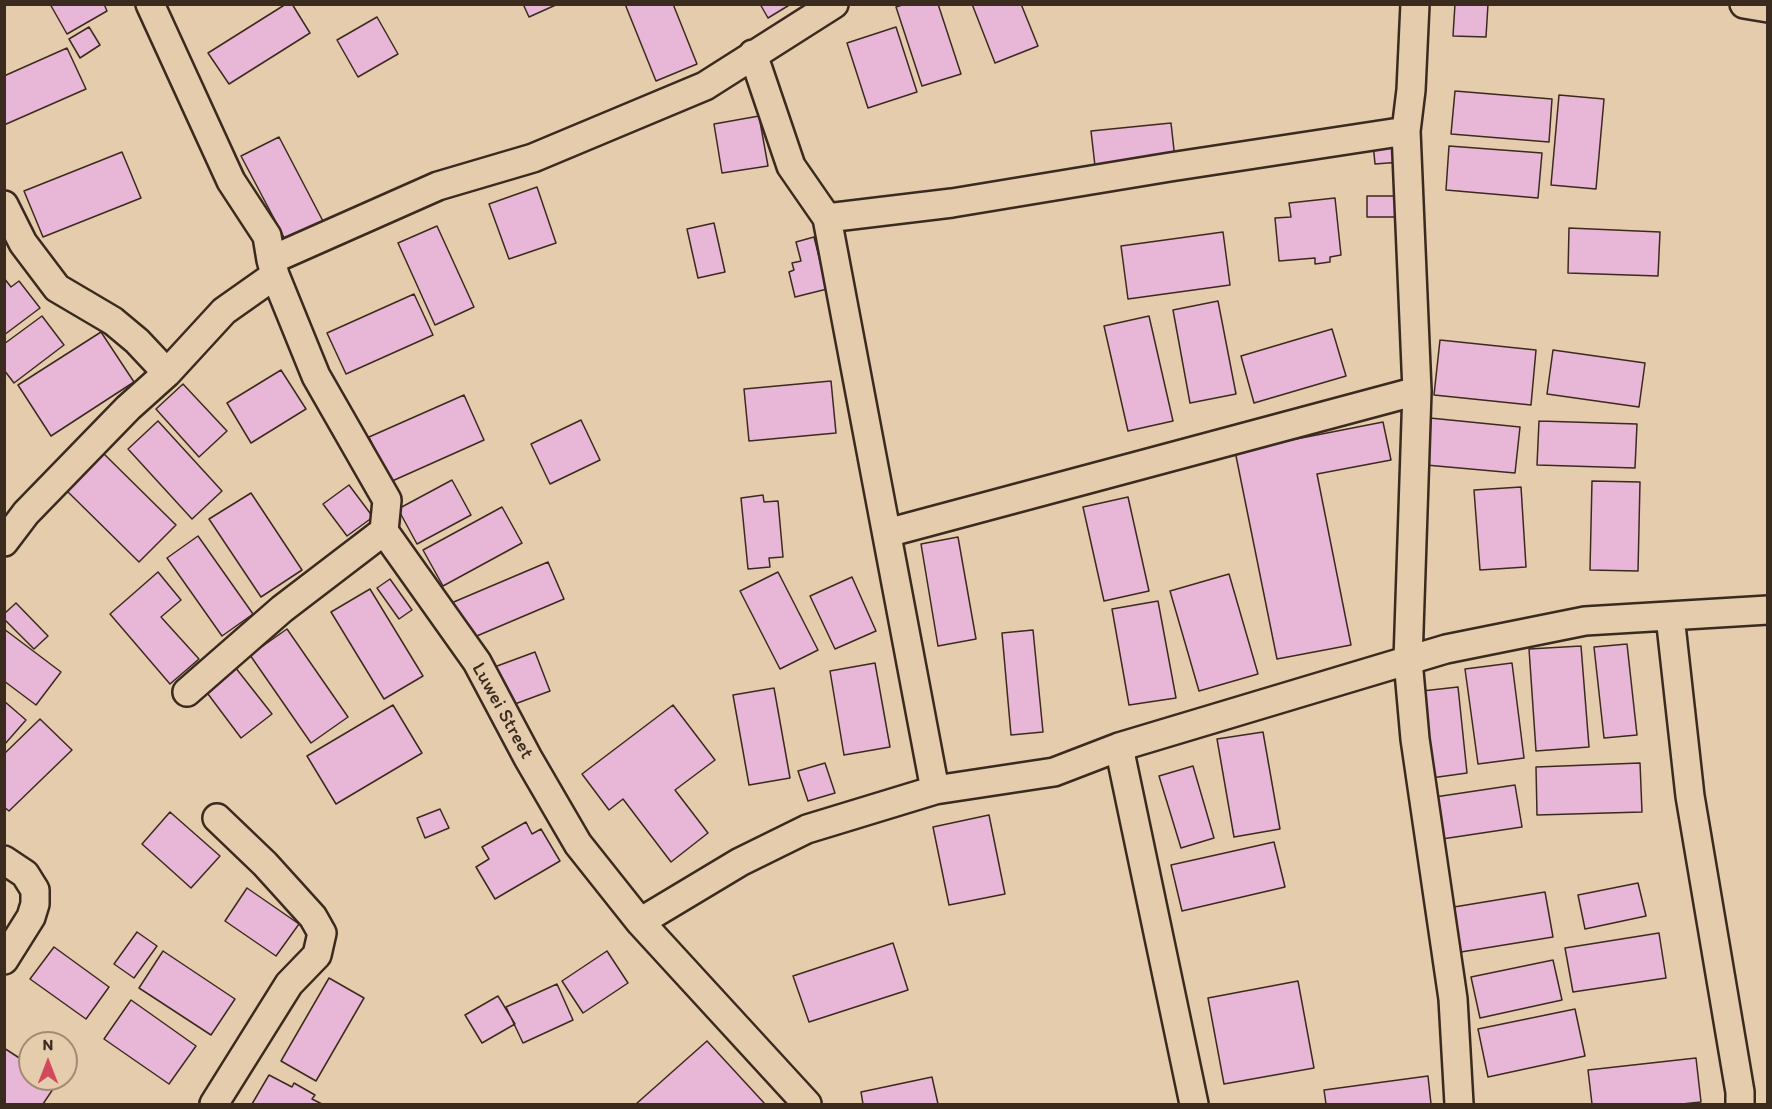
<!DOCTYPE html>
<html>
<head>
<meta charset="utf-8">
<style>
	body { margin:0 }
	#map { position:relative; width:1772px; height:1109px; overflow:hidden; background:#e5ccad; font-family:Itim,sans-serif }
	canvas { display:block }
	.frame { position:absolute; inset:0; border:6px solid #3b2a1e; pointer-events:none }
	.north { position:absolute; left:18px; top:1031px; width:60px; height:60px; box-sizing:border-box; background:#e5ccad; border:2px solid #a18b74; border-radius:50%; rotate:0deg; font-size:16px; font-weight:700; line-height:24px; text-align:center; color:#3b2a1e }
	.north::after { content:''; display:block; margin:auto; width:21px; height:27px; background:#d1495b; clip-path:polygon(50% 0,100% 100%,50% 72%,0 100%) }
</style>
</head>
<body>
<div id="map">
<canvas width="1772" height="1109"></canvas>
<div class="frame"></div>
<div class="north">N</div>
</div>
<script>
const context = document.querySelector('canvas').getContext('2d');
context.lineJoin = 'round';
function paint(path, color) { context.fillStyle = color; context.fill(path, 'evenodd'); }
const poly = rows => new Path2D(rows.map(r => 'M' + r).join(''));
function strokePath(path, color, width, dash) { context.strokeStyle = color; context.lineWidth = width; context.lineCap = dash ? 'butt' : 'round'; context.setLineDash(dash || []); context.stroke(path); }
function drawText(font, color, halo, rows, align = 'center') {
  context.font = font + ' Itim,sans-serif'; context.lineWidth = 5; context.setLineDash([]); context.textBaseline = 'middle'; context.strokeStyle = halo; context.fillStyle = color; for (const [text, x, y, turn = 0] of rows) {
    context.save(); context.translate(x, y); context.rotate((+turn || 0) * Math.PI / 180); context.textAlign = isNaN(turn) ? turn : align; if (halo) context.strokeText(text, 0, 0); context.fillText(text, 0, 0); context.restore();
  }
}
const building = poly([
	[50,4,104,4,107,11,67,34,50,4],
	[286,4,292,4,310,33,229,84,208,53,286,4],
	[523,4,558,4,529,17,523,4],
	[625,4,673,4,697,64,656,81,625,4],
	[760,4,791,4,768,18,760,4],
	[905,4,938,4,961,74,922,86,896,7,905,4],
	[972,4,1021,4,1038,46,995,63,972,4],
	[1455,4,1488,4,1486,37,1453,36,1455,4],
	[377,17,398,54,358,77,337,40,377,17],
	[89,27,100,45,80,58,69,39,89,27],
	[896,27,917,92,868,108,847,43,896,27],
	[67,48,86,89,4,125,4,76,67,48],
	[1455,91,1552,99,1549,142,1451,134,1455,91],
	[1559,95,1604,99,1596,189,1551,185,1559,95],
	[759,116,768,166,722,173,714,124,759,116],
	[1171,123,1175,159,1095,166,1091,131,1171,123],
	[279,137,324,223,287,243,241,156,279,137],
	[1399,141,1401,162,1375,164,1373,143,1399,141],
	[1449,146,1542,153,1538,198,1446,190,1449,146],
	[122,152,141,198,43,237,24,191,122,152],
	[537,187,556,243,509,259,489,204,537,187],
	[1367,196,1396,196,1396,217,1367,217,1367,196],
	[1335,198,1341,255,1330,257,1330,262,1315,264,1315,258,1279,261,1275,218,1291,217,1289,203,1335,198],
	[714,223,725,272,698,278,687,229,714,223],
	[437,226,474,307,435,325,398,243,437,226],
	[1569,228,1660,232,1658,276,1568,273,1569,228],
	[1223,232,1230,285,1128,299,1121,246,1223,232],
	[814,237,827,289,795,297,789,272,794,270,792,263,801,261,796,242,814,237],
	[4,278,11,287,19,281,40,308,4,335,4,278],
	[414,294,433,335,346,374,327,333,414,294],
	[1218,301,1236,394,1190,403,1173,310,1218,301],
	[42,316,64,345,14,383,4,370,4,344,42,316],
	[1149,316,1173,421,1128,431,1104,326,1149,316],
	[1332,329,1346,376,1254,403,1241,356,1332,329],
	[101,332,134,382,51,436,18,385,101,332],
	[1440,340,1536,350,1531,405,1434,395,1440,340],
	[1553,350,1645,363,1639,407,1547,394,1553,350],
	[281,370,306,409,251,443,227,403,281,370],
	[831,381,836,433,749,441,744,389,831,381],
	[183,384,227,431,199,457,156,409,183,384],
	[464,395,484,440,390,482,369,437,464,395],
	[1430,418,1520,427,1515,473,1426,465,1430,418],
	[581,420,600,460,550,484,531,444,581,420],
	[158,421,222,491,192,519,128,449,158,421],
	[1539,421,1637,424,1635,468,1537,465,1539,421],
	[1383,422,1391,460,1317,474,1351,645,1277,659,1235,451,1383,422],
	[103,453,176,525,139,562,66,490,103,453],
	[452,480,471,515,417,544,398,509,452,480],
	[1592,481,1640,482,1638,571,1590,570,1592,481],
	[349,485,373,517,347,536,323,504,349,485],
	[1521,487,1526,567,1480,570,1474,490,1521,487],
	[251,493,302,570,261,597,209,519,251,493],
	[763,495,764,502,778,501,783,557,769,558,770,567,748,569,741,498,763,495],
	[1128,497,1149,591,1104,601,1083,507,1128,497],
	[502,507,522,543,443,586,423,550,502,507],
	[198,536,253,614,222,636,167,558,198,536],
	[958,537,976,639,938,646,921,544,958,537],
	[548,562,564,599,465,641,449,604,548,562],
	[158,572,181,600,161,617,199,659,170,684,110,614,158,572],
	[778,572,818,650,780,669,740,591,778,572],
	[1229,574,1258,674,1199,691,1170,591,1229,574],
	[852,577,876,631,835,649,810,596,852,577],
	[390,579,412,610,399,619,377,588,390,579],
	[370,589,423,676,384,699,331,612,370,589],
	[1158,601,1176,698,1129,705,1112,609,1158,601],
	[16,603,48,636,34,649,4,619,4,614,16,603],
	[4,629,61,672,36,705,4,681,4,629],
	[287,629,348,717,311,743,250,655,287,629],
	[1033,630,1043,732,1011,735,1002,633,1033,630],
	[1627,644,1637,735,1604,738,1594,647,1627,644],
	[1581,646,1589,747,1536,751,1529,649,1581,646],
	[535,652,550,691,504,708,489,669,535,652],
	[875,663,890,747,844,755,830,671,875,663],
	[1512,663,1524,758,1478,764,1465,669,1512,663],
	[235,667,272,714,241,738,205,690,235,667],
	[1458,687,1467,773,1431,778,1422,691,1458,687],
	[774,688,790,778,749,785,733,695,774,688],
	[4,701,26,720,4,745,4,701],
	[393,705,422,753,336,804,307,756,393,705],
	[673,705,715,760,675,790,708,833,671,862,623,799,609,810,582,774,673,705],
	[40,719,72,750,9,811,4,807,4,754,40,719],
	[1263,732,1280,829,1234,837,1217,739,1263,732],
	[825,763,835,793,808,801,798,771,825,763],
	[1640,763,1642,812,1537,815,1536,767,1640,763],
	[1193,766,1214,838,1181,848,1159,776,1193,766],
	[1515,785,1522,827,1442,839,1435,797,1515,785],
	[440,809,449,828,425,838,417,818,440,809],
	[170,812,220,856,191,888,142,844,170,812],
	[989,815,1005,894,949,905,933,827,989,815],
	[526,822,532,834,541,829,560,861,495,899,476,867,489,859,482,847,526,822],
	[1274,842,1285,887,1182,911,1171,865,1274,842],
	[1638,883,1646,916,1585,929,1578,895,1638,883],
	[247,888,299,924,276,956,225,921,247,888],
	[1545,892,1553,937,1461,952,1454,907,1545,892],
	[137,932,157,946,134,978,114,964,137,932],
	[1659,933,1666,978,1573,992,1565,948,1659,933],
	[893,943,908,990,809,1022,793,976,893,943],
	[54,947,109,987,86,1019,30,979,54,947],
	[163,951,235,999,211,1035,139,988,163,951],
	[607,951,628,983,583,1013,562,981,607,951],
	[1553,960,1562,1000,1480,1018,1471,977,1553,960],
	[329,978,364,998,316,1081,281,1061,329,978],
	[1298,981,1314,1068,1224,1084,1208,998,1298,981],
	[557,984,573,1020,523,1043,506,1007,557,984],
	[498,996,515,1024,482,1043,465,1015,498,996],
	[131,1000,196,1046,169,1084,104,1039,131,1000],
	[1575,1009,1585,1056,1488,1077,1478,1029,1575,1009],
	[707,1041,765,1104,636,1104,707,1041],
	[4,1048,30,1065,30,1079,51,1079,57,1083,43,1104,4,1104,4,1048],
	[1696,1058,1701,1102,1682,1104,1592,1104,1588,1070,1696,1058],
	[269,1075,292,1087,294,1083,315,1095,312,1099,322,1104,252,1104,269,1075],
	[1428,1076,1431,1104,1326,1104,1324,1090,1428,1076],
	[932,1077,938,1104,863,1104,861,1092,932,1077]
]);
paint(building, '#e8b7d7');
strokePath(building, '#3b2a1e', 1.5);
const minor = poly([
	[150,4,231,181,267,236,271,260,438,186,533,158,705,86,834,4],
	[1415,4,1411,90,1406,131,1417,391,1408,660,1415,739,1453,999,1459,1104],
	[1744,4,1768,8],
	[753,54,791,166,827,218,935,790],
	[4,205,23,243,57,288,113,321,137,341,167,373],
	[827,218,952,203,1170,167,1406,131],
	[271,260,275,275,316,376,387,500,384,531,477,662,528,758,578,844,640,922,807,1104],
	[887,533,1417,391],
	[4,542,26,513,128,408,167,373,224,311,275,275],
	[1670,616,1690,796,1740,1092,1740,1104],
	[187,692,282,609,384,531],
	[1119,747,1194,1104],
	[4,860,25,874,35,890,35,904,31,917,4,960],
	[640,922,740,862,807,829,935,790,1054,772,1119,747,1446,649,1585,621,1768,610],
	[214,1104,289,984,317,955,322,933,313,917,265,864,217,818]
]);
strokePath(minor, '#3b2a1e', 32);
strokePath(minor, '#e5ccad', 27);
drawText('20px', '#3b2a1e', '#e5ccad', [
	["Luwei Street",502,711,61]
]);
</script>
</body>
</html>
